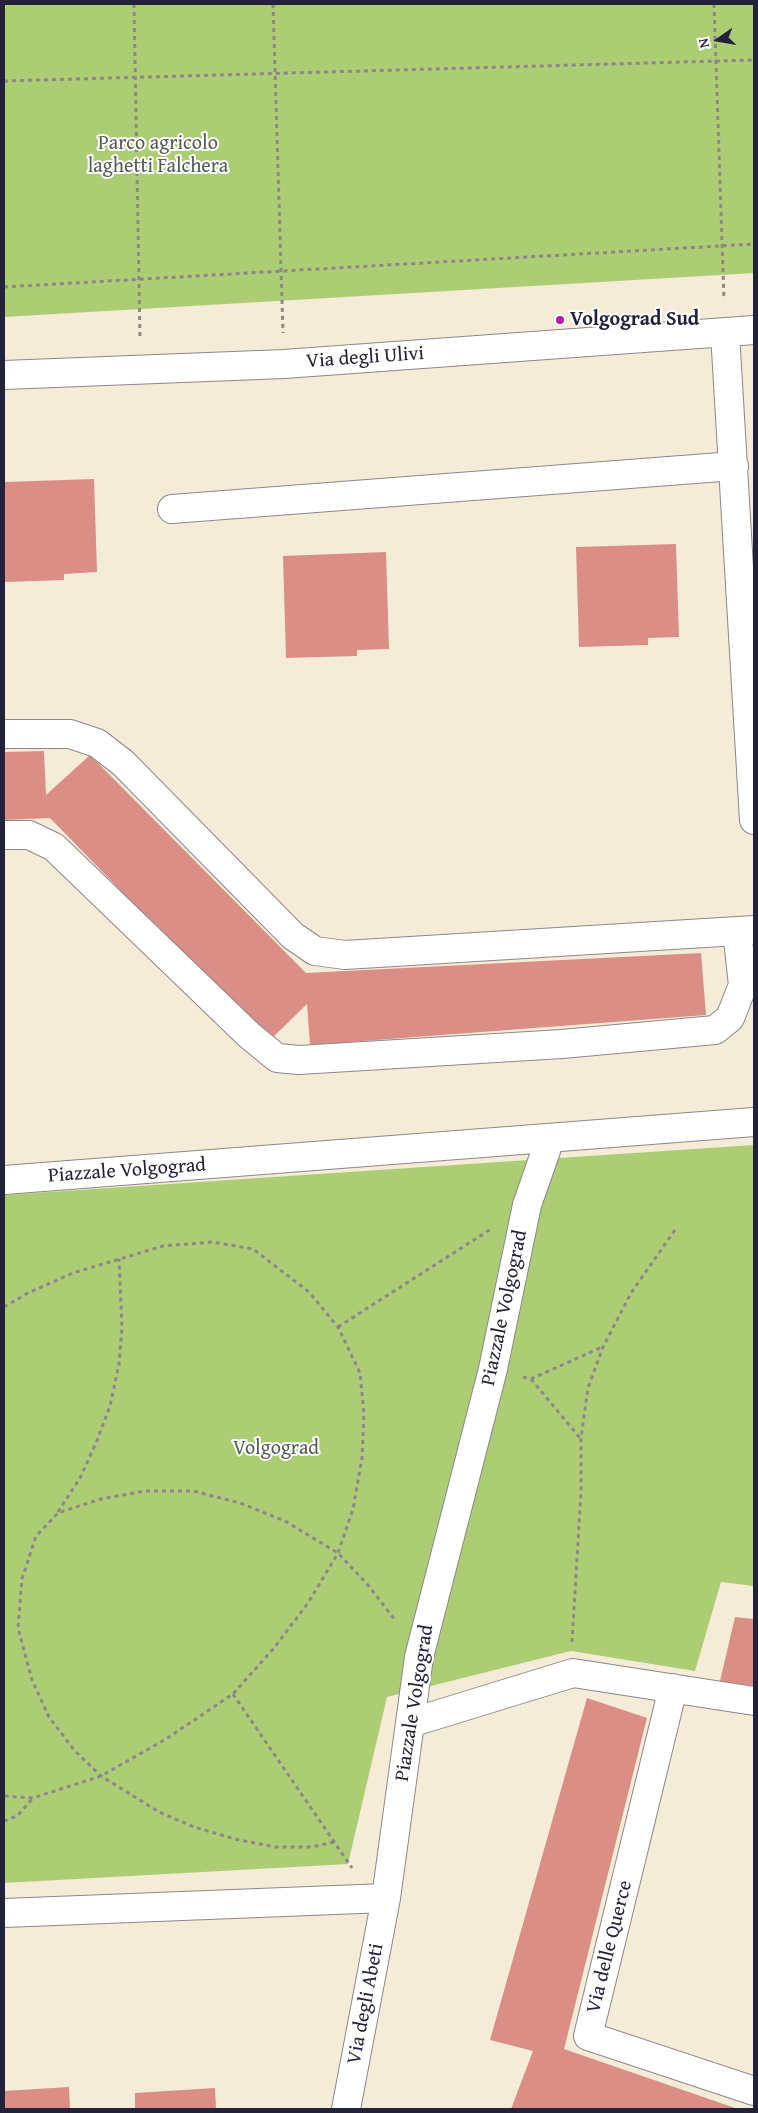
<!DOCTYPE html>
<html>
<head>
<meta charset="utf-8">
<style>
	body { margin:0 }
	#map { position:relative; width:758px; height:2113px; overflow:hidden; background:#f5ecd8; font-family:"Gentium Book Plus",serif }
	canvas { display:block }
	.frame { position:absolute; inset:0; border:5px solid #22223b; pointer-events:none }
	.north { position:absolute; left:693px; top:15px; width:50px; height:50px; -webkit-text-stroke:4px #fff; paint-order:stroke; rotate:257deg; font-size:14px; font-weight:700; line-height:20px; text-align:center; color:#22223b }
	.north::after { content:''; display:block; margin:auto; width:18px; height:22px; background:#22223b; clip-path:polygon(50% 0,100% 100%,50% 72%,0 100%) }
</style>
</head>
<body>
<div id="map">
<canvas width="758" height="2113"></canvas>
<div class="frame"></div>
<div class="north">N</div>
</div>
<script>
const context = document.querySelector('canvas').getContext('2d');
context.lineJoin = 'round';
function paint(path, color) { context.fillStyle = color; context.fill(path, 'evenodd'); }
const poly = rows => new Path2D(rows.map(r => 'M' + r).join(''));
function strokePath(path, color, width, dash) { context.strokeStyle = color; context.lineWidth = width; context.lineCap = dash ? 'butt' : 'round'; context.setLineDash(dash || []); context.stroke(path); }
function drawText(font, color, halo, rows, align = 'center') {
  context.font = font + ' "Gentium Book Plus",serif'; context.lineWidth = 4; context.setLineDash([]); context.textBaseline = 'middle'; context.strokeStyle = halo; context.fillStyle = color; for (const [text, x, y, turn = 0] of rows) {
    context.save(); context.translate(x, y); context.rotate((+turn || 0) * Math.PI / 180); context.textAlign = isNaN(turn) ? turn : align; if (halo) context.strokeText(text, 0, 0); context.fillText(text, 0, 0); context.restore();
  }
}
paint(poly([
	[4,4,754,4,754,273,4,317],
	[754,1145,754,1586,721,1582,695,1671,571,1651,387,1697,348,1864,4,1883,4,1195]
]), '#adcd75');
paint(poly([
	[94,479,97,572,64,574,64,580,4,582,4,482],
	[676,544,679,637,648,638,648,645,579,647,576,547],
	[386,552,389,649,357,650,357,656,286,658,283,556],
	[44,751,46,795,90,755,306,973,701,953,706,1015,310,1045,307,1004,268,1042,50,818,4,820,4,752],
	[735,1617,754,1619,754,1686,720,1681],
	[587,1698,647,1718,564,2049,738,2109,511,2109,533,2051,490,2040],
	[69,2087,70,2109,4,2109,4,2091],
	[215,2088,216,2109,135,2109,135,2093]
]), '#da8e86');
const minor = poly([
	[725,333,754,820],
	[4,375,284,364,754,330],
	[172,509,734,466],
	[4,734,70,734,97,743,123,763,293,936,315,951,345,955,754,930],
	[4,835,29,835,54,847,249,1035,277,1058,299,1060,562,1044,715,1030,730,1018,743,985,737,931],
	[4,1180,754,1122],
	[673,1688,588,2036,754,2091],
	[410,1723,573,1673,754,1701],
	[4,1913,386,1898],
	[346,2109,386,1898,419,1657,493,1369,527,1205,550,1139]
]);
strokePath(minor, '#8c878a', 30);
strokePath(poly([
	[134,4,140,338],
	[273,4,283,333],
	[714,4,724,300],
	[4,81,754,60],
	[4,287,754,244],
	[4,1307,28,1293,73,1273,163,1246,212,1242,253,1249,309,1292,338,1327,360,1373,364,1414,362,1458,353,1509,338,1553,308,1603,274,1648,233,1694,166,1739,101,1776,33,1798,4,1796],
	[338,1327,491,1229],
	[523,1377,531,1379,602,1347],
	[531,1379,580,1438],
	[58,1512,80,1478,96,1443,110,1406,119,1364,122,1328,119,1259],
	[572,1642,581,1492,581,1438,588,1388,603,1347,631,1293,675,1230],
	[233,1694,352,1868],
	[4,1821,17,1816,33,1798],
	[334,1842,312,1847,275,1847,235,1839,194,1827,159,1812,101,1776,74,1750,49,1717,32,1680,18,1628,22,1579,36,1536,58,1513,101,1499,145,1491,193,1491,240,1503,285,1521,338,1553,368,1585,395,1620]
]), '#8c878a', 3, [4, 4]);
strokePath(minor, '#fff', 28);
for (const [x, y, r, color] of [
	[560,320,5,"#b5179e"]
]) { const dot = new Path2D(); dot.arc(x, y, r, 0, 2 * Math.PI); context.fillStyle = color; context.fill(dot); strokePath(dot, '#fff', 2); }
drawText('20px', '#535e4f', '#fff', [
	["Parco agricolo",158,144],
	["laghetti Falchera",158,167],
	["Volgograd",276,1449]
]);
drawText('bold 20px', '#22223b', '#fff', [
	["Volgograd Sud",570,320]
], 'left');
drawText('20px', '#22223b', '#fff', [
	["Via degli Ulivi",365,358,-4],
	["Piazzale Volgograd",127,1171,-4],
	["Piazzale Volgograd",505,1308,-78],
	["Piazzale Volgograd",415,1703,-81],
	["Via delle Querce",610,1947,-76],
	["Via degli Abeti",366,2004,-79]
]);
</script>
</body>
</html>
